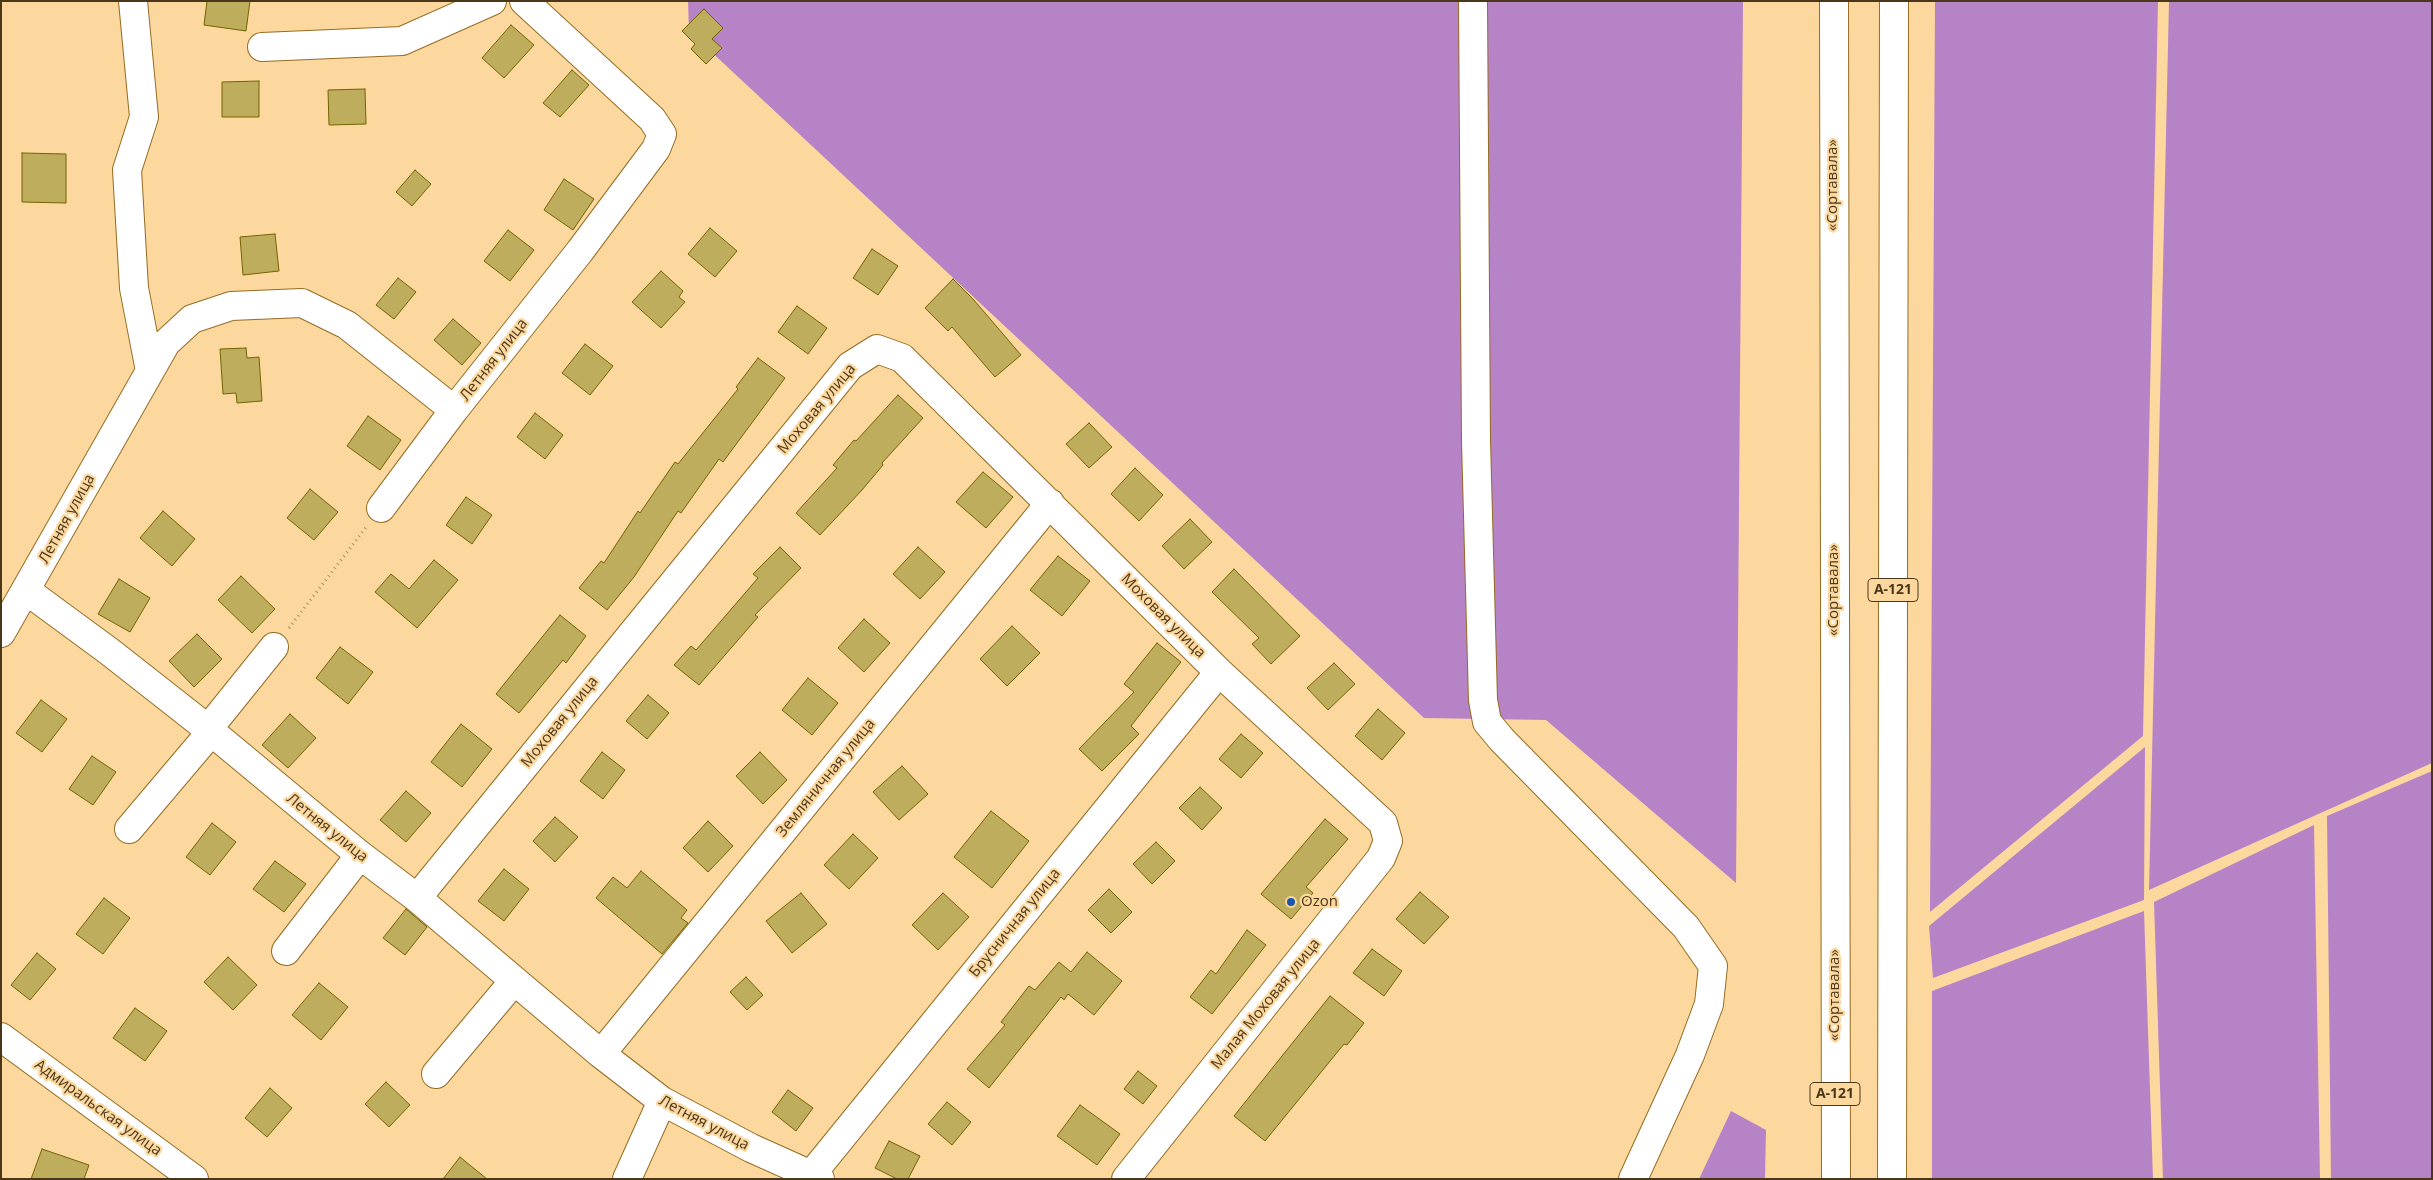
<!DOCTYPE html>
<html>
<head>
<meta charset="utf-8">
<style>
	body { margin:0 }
	#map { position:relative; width:2433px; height:1180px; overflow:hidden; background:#fcd89f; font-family:"Open Sans",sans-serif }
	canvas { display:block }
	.frame { position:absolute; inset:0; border:2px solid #4a371a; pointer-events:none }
</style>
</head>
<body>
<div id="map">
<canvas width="2433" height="1180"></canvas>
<div class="frame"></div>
</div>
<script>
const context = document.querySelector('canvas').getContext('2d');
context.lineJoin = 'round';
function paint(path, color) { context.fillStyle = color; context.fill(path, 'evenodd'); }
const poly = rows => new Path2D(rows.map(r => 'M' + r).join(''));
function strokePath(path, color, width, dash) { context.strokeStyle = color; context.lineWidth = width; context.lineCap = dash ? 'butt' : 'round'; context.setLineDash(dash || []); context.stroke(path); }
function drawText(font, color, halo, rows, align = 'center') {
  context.font = font + ' "Open Sans",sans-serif'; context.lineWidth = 4.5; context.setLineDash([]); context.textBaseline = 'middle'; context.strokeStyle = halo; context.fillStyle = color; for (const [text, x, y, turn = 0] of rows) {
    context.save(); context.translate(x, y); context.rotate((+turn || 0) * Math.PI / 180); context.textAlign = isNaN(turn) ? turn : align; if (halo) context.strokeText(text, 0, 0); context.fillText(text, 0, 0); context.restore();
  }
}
paint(poly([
	[688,1,1743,1,1736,883,1546,720,1424,718,689,31],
	[1935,1,2158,1,2143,736,1930,912],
	[2169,1,2432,1,2432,763,2149,890],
	[2145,747,2144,900,1933,978,1929,926],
	[2432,771,2432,1179,2331,1179,2327,816],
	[2314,825,2320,1179,2163,1179,2154,902],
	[2144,911,2153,1179,1932,1179,1932,991],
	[1731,1111,1766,1130,1765,1179,1699,1179]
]), '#b683c6');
const building = poly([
	[207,1,250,1,246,31,204,25,207,1],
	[704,9,723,28,712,39,722,48,706,64,691,49,695,44,682,31,704,9],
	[511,25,534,45,504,78,482,58,511,25],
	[572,70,589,85,560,117,543,103,572,70],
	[259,81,259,117,222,117,222,82,259,81],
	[365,89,366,124,329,125,328,90,365,89],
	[22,153,66,154,66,203,22,202,22,153],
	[415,170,431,184,412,206,396,192,415,170],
	[564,179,594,199,573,230,544,210,564,179],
	[710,228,737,251,715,277,688,254,710,228],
	[508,230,534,250,510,281,484,261,508,230],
	[275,234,279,271,243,275,240,237,275,234],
	[872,249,898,266,878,295,853,278,872,249],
	[661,271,683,291,679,297,685,302,661,328,632,302,661,271],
	[398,278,416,292,394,319,376,305,398,278],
	[953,279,973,299,1021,355,995,377,952,327,948,331,925,308,953,279],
	[797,306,827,328,808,354,778,332,797,306],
	[453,319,481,343,462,365,434,340,453,319],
	[585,344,613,366,590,395,562,373,585,344],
	[246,348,247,358,259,357,262,401,237,403,236,393,223,394,220,349,246,348],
	[758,358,785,378,723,462,719,459,681,513,678,511,634,577,607,610,579,588,601,561,604,563,638,511,640,513,675,462,678,464,738,389,736,387,758,358],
	[898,395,923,418,882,463,883,465,862,490,820,535,796,513,837,468,833,465,854,440,856,441,898,395],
	[535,413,563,435,545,459,517,437,535,413],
	[368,416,401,440,380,470,347,446,368,416],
	[1089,423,1112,447,1089,468,1066,444,1089,423],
	[1135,468,1163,495,1139,521,1111,494,1135,468],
	[983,472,1013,497,986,528,956,502,983,472],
	[310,489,338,512,314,540,287,518,310,489],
	[466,497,492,515,472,544,446,525,466,497],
	[163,511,195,539,172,566,140,538,163,511],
	[1190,519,1212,542,1184,569,1162,546,1190,519],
	[780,547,801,568,755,615,758,617,699,685,674,665,691,646,696,650,758,578,753,574,780,547],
	[918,547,945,572,920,599,893,574,918,547],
	[1058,556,1090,581,1062,616,1030,590,1058,556],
	[434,560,458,580,417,628,375,592,391,574,409,589,434,560],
	[1234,569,1300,636,1271,664,1252,644,1259,638,1212,592,1234,569],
	[241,576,275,609,252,633,218,600,241,576],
	[119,579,150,598,130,632,98,614,119,579],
	[560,615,586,636,566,663,563,660,519,713,496,694,560,615],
	[864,619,890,643,864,672,838,648,864,619],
	[1012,626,1040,653,1007,686,980,659,1012,626],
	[197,634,222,659,194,687,169,661,197,634],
	[1157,643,1181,662,1131,726,1139,734,1102,771,1079,749,1134,692,1124,684,1157,643],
	[340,647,373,672,348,704,316,678,340,647],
	[1334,663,1355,684,1328,710,1307,688,1334,663],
	[808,678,838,703,812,735,782,710,808,678],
	[648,695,669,713,647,739,626,721,648,695],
	[41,700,67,719,42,752,16,733,41,700],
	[1378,709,1405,733,1382,760,1355,736,1378,709],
	[290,714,316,738,288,768,262,745,290,714],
	[461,724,492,749,462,787,431,762,461,724],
	[1241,734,1263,753,1241,778,1219,759,1241,734],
	[602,752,625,770,603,799,580,781,602,752],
	[760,752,787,780,763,804,736,776,760,752],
	[92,756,116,772,93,805,69,789,92,756],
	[902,766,928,794,899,820,873,792,902,766],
	[1200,787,1222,808,1202,830,1179,808,1200,787],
	[406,791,431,813,406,842,380,820,406,791],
	[991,811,1029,841,992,888,954,857,991,811],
	[555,817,578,837,555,862,533,841,555,817],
	[1325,819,1348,839,1306,887,1313,893,1291,919,1261,894,1325,819],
	[708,821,733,846,708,872,683,848,708,821],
	[212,823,236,842,210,875,186,857,212,823],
	[853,834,878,858,849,889,824,865,853,834],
	[1156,842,1175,861,1152,884,1133,864,1156,842],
	[275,861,306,884,284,912,253,889,275,861],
	[504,869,529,889,504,921,478,901,504,869],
	[641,871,687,910,681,918,688,923,662,954,596,898,613,877,627,888,641,871],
	[1109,889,1132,912,1111,933,1088,910,1109,889],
	[1420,892,1449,917,1424,944,1396,919,1420,892],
	[801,893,827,924,792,953,766,921,801,893],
	[943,893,969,917,938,950,912,925,943,893],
	[104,898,130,918,103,954,76,934,104,898],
	[406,909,427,927,405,955,383,938,406,909],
	[1247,930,1266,945,1212,1014,1190,997,1211,970,1216,974,1247,930],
	[1372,949,1402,971,1384,996,1353,973,1372,949],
	[1087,952,1122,981,1094,1015,1068,994,1064,1000,1061,997,989,1088,967,1069,1005,1025,1001,1022,1029,986,1035,990,1059,962,1071,972,1087,952],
	[37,953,56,969,30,1000,11,985,37,953],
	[228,957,257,985,233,1010,204,982,228,957],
	[746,977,763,995,747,1010,730,992,746,977],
	[319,983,348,1007,321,1040,292,1015,319,983],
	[1330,996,1364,1023,1347,1045,1344,1044,1265,1141,1234,1116,1330,996],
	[135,1008,167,1031,145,1061,113,1038,135,1008],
	[1138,1071,1157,1086,1143,1104,1124,1089,1138,1071],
	[386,1082,410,1105,389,1127,365,1104,386,1082],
	[270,1088,292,1108,267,1137,245,1118,270,1088],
	[788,1090,813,1108,796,1131,772,1112,788,1090],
	[947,1102,971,1122,952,1145,928,1124,947,1102],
	[1080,1105,1120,1134,1097,1165,1057,1136,1080,1105],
	[889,1141,920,1156,908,1179,897,1179,875,1168,889,1141],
	[42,1149,89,1165,84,1179,31,1179,42,1149],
	[460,1157,487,1179,443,1179,460,1157]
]);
paint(building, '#bead5d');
strokePath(building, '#726200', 1);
const minor = poly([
	[133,1,144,117,127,170,134,288,150,371],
	[1473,1,1476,441,1483,700,1487,722,1502,740,1686,927,1713,966,1709,1004,1690,1055,1633,1179],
	[262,47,402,41,492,1],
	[381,508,454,410,580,251,656,149,662,134,652,119,524,1],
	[27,591,110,652,208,729,360,855,417,898,601,1054,662,1101,751,1148,820,1179],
	[1,633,166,343,192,319,231,306,302,303,347,325,454,410],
	[208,729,274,647],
	[129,829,211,732],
	[417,898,850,366,877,349,902,358,1219,672,1383,823,1388,841,1381,858,1126,1179],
	[286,951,360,855],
	[1,1037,194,1179],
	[601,1054,1050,503],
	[436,1074,514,981],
	[811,1175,1219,672],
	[627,1179,662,1101]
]);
const highway = poly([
	[1834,1,1836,1179],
	[1892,1179,1894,1]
]);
strokePath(minor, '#956c21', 30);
strokePath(highway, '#956c21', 30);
strokePath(poly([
	[289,628,367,526]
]), '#a88c61', 3, [1, 4]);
strokePath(minor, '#fff', 28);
strokePath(highway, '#fff', 28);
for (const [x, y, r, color] of [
	[1291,902,5,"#1d56a8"]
]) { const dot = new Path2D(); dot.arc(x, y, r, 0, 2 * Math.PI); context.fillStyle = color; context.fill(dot); strokePath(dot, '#fcd89f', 2); }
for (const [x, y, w] of [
	[1893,590,50],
	[1835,1094,50]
]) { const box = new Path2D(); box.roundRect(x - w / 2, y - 11.5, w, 23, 4); context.fillStyle = '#fcd89f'; context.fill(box); strokePath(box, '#4a371a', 1); }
drawText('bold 14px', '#4a371a', null, [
	["А-121",1893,590],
	["А-121",1835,1094]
]);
drawText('15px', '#4a371a', '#fcd89f', [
	["«Сортавала»",1833,185,-90],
	["Летняя улица",494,360,-52],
	["Моховая улица",817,409,-50],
	["Летняя улица",67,519,-61],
	["«Сортавала»",1834,590,-90],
	["Моховая улица",1163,616,45],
	["Моховая улица",560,722,-51],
	["Земляничная улица",826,778,-51],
	["Летняя улица",327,828,39],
	["Брусничная улица",1015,923,-51],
	["«Сортавала»",1835,995,-90],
	["Малая Моховая улица",1266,1004,-51],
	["Адмиральская улица",98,1108,36],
	["Летняя улица",704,1123,28]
]);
drawText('15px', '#4a371a', '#fcd89f', [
	["Ozon",1301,902]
], 'left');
</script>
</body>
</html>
